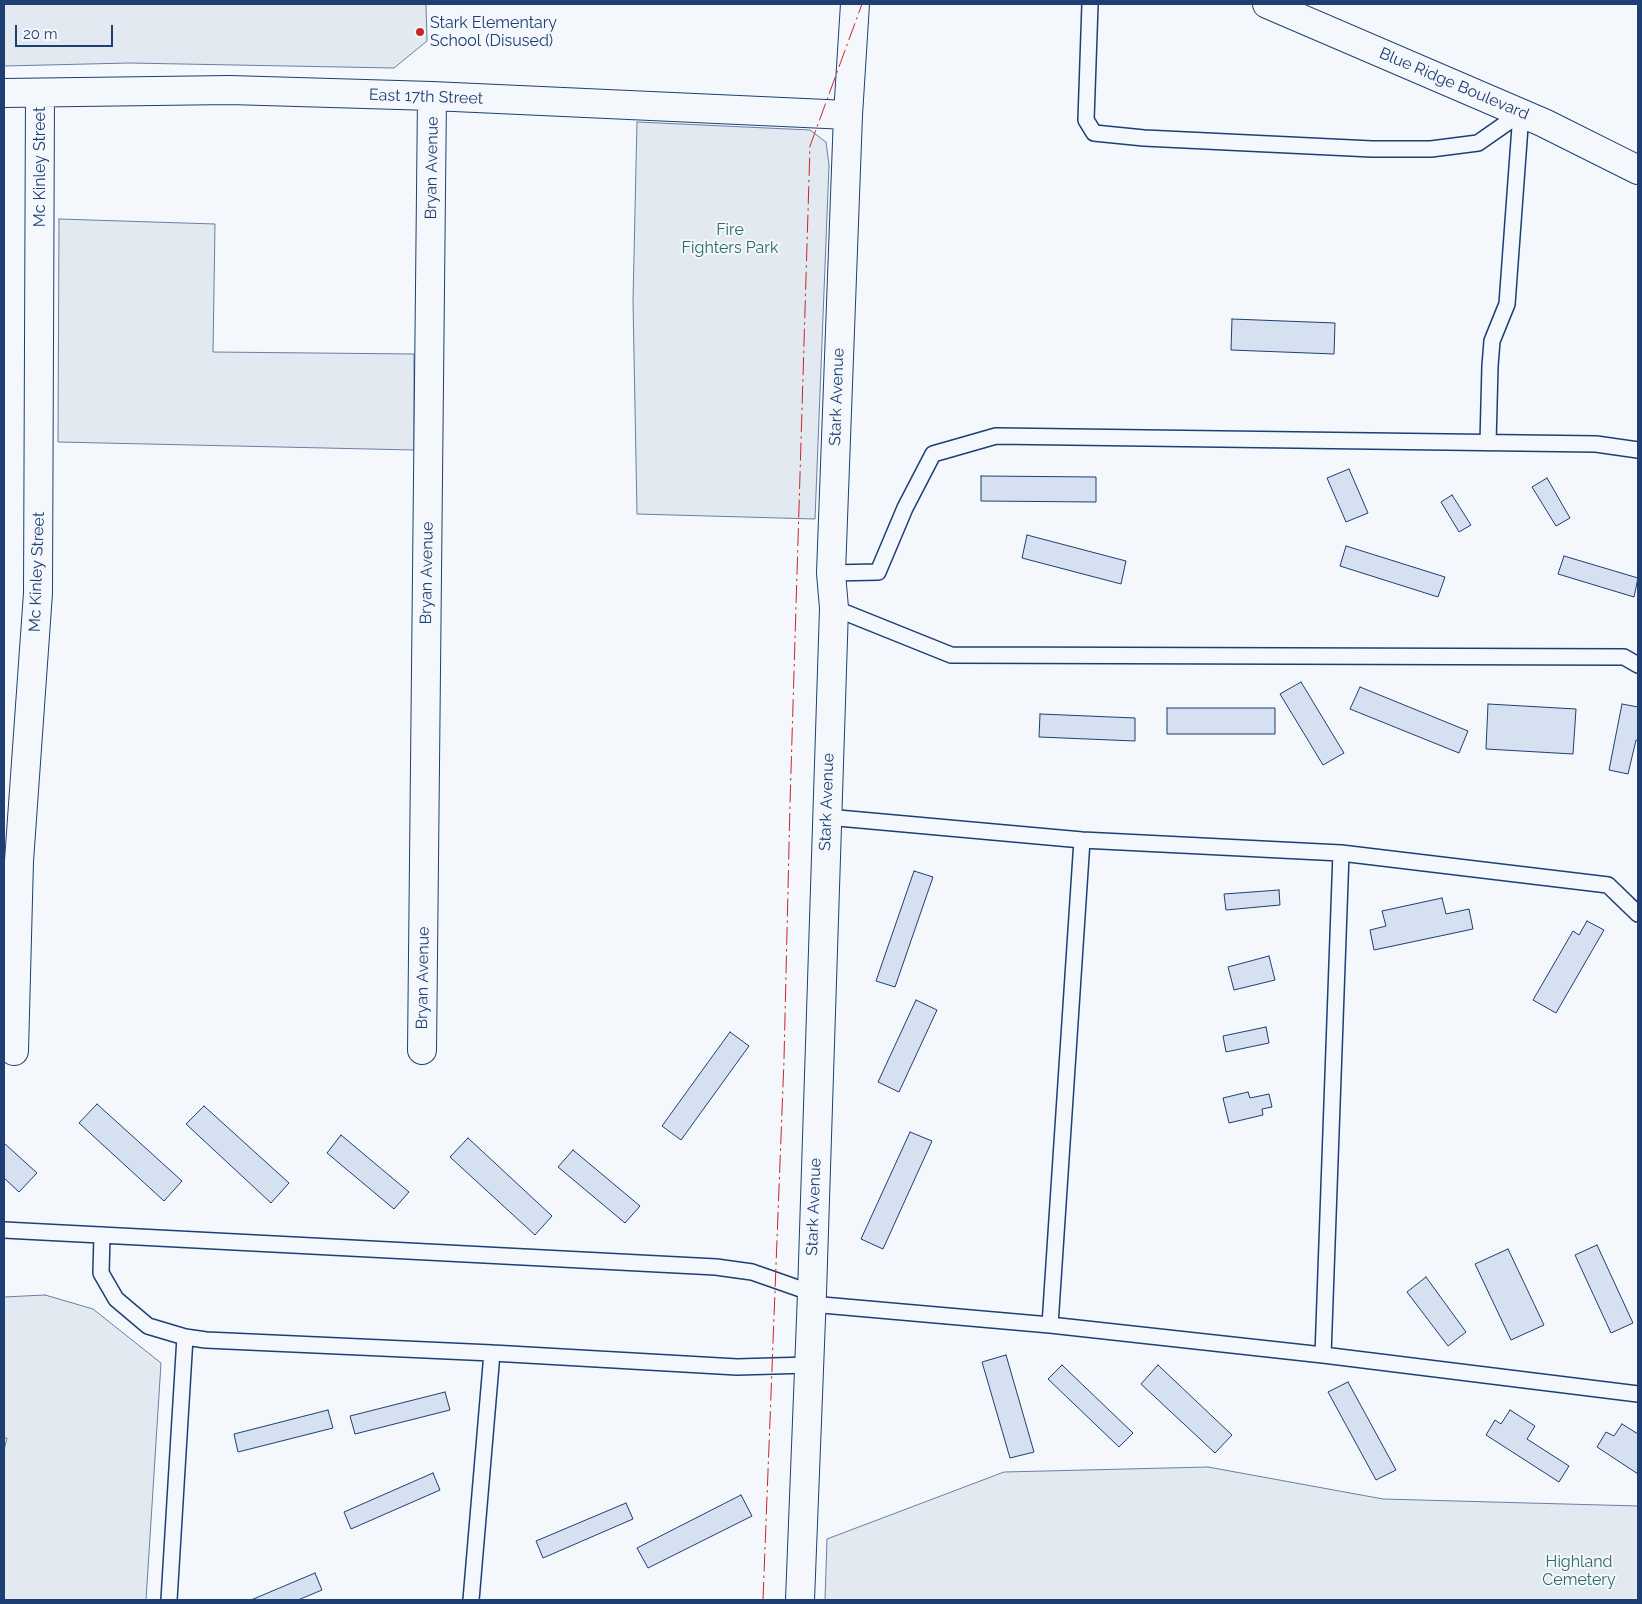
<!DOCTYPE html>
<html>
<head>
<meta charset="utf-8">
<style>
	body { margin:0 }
	#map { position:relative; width:1642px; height:1604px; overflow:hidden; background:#f4f7fb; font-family:Raleway,sans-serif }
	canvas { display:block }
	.frame { position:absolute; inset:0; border:5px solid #1d3f73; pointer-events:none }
	.scale { position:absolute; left:15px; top:25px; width:98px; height:22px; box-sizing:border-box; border:2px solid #1d3f73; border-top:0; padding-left:6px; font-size:15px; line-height:18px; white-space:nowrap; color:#1d3f73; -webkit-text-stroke:4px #f4f7fb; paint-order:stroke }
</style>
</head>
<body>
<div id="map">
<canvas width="1642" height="1604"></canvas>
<div class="frame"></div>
<div class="scale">20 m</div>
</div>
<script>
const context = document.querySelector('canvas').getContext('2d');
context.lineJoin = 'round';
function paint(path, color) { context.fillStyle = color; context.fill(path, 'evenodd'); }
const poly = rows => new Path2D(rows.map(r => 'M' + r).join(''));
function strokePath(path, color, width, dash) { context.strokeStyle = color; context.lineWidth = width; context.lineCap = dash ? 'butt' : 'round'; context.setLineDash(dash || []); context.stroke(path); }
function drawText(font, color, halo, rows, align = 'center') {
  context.font = font + ' Raleway,sans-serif'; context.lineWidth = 4; context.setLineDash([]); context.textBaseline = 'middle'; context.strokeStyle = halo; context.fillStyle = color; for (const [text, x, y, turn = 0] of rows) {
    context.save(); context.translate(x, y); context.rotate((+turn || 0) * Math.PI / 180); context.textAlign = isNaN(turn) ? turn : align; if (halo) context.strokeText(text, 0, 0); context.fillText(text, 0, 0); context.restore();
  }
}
const green = poly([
	[4,4,426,4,427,41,394,68,129,63,4,66,4,4],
	[637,122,810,130,826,142,829,165,815,519,637,514,633,301,637,122],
	[59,219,215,224,213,352,414,354,414,450,58,442,59,219],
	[45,1295,93,1309,161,1363,146,1600,4,1600,4,1450,7,1438,4,1438,4,1297,45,1295],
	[1208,1467,1383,1499,1638,1506,1638,1600,825,1600,827,1539,1004,1472,1208,1467]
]);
paint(green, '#e3e9f0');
strokePath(green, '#687fa3', 1);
const building = poly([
	[1232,319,1335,323,1334,354,1231,350,1232,319],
	[1349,469,1368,513,1346,522,1327,478,1349,469],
	[981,476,1096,477,1096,502,981,501,981,476],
	[1547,478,1570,518,1556,526,1532,487,1547,478],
	[1452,495,1471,525,1459,532,1441,502,1452,495],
	[1027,535,1126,561,1121,584,1022,558,1027,535],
	[1346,546,1445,577,1438,597,1340,566,1346,546],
	[1564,556,1638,578,1634,597,1558,574,1564,556],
	[1301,682,1344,753,1323,765,1280,694,1301,682],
	[1360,687,1468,731,1459,753,1350,709,1360,687],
	[1488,704,1576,709,1573,754,1486,749,1488,704],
	[1622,704,1638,707,1638,741,1636,740,1628,774,1609,770,1622,704],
	[1167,708,1275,708,1275,734,1167,734,1167,708],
	[1040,714,1135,718,1135,741,1039,737,1040,714],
	[914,871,933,877,895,987,876,981,914,871],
	[1279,890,1280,905,1226,910,1224,894,1279,890],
	[1442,898,1446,914,1469,909,1473,929,1374,950,1370,930,1386,926,1382,911,1442,898],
	[1587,921,1604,930,1556,1013,1533,1000,1573,931,1579,935,1587,921],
	[1269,956,1275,980,1234,990,1228,967,1269,956],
	[916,1000,937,1010,899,1092,878,1082,916,1000],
	[1266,1027,1269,1043,1226,1052,1223,1036,1266,1027],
	[730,1032,749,1046,681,1140,662,1126,730,1032],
	[1248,1092,1250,1098,1269,1094,1272,1107,1262,1109,1263,1115,1229,1123,1223,1098,1248,1092],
	[97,1104,182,1181,164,1201,79,1123,97,1104],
	[204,1106,289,1183,271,1203,186,1124,204,1106],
	[910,1132,932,1141,883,1249,861,1239,910,1132],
	[341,1135,409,1192,394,1209,327,1153,341,1135],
	[468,1138,552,1216,535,1235,450,1157,468,1138],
	[4,1143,37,1173,19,1192,4,1178,4,1143],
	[573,1150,640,1206,625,1223,558,1167,573,1150],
	[1597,1245,1633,1323,1611,1333,1575,1255,1597,1245],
	[1508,1249,1544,1325,1511,1340,1475,1264,1508,1249],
	[1426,1277,1466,1332,1448,1346,1407,1292,1426,1277],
	[1006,1355,1034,1452,1010,1458,982,1362,1006,1355],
	[1062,1365,1133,1433,1119,1447,1048,1379,1062,1365],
	[1158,1365,1232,1435,1215,1453,1141,1384,1158,1365],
	[1348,1382,1396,1470,1376,1480,1328,1392,1348,1382],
	[445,1392,450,1410,355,1434,350,1416,445,1392],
	[328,1410,333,1428,238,1452,234,1434,328,1410],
	[1510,1410,1535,1426,1527,1439,1569,1466,1559,1482,1486,1435,1495,1420,1501,1424,1510,1410],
	[1622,1424,1638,1434,1638,1474,1597,1447,1606,1432,1614,1436,1622,1424],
	[433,1473,440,1490,351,1529,344,1512,433,1473],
	[741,1495,752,1516,648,1568,637,1548,741,1495],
	[626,1503,633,1519,543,1558,536,1541,626,1503],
	[315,1573,322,1590,298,1600,251,1600,315,1573]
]);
paint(building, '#d5e0f0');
strokePath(building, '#1d3f73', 1);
const lane = poly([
	[1090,4,1086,120,1094,133,1144,138,1372,149,1431,149,1478,143,1521,113],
	[1488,443,1490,366,1492,341,1507,304,1521,113],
	[831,573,878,572,905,508,933,454,996,436,1596,444,1638,450],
	[834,608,951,655,1624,657,1638,665],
	[827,817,1082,840,1341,853,1608,885,1638,914],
	[4,1230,716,1267,752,1272,812,1293],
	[102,1235,101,1273,116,1299,148,1326,185,1337,206,1340,492,1353,737,1367,809,1365],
	[811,1304,1050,1325,1323,1355,1638,1394],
	[1050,1325,1082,840],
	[1323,1355,1341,853],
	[169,1600,185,1337],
	[471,1600,492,1353]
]);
const street = poly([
	[4,93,230,90,432,96,848,115],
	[422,1050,432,96],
	[14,1051,19,861,38,593,40,93],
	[800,1600,812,1293,834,608,831,573,848,115,855,4]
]);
const secondary = poly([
	[1267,4,1544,123,1638,170]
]);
strokePath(lane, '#1d3f73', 18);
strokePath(street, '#1d3f73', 30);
strokePath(secondary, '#1d3f73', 30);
strokePath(lane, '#f4f7fb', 15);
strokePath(street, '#f4f7fb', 28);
strokePath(secondary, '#f4f7fb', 28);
strokePath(poly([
	[763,1600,784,1060,790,804,810,146,862,4]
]), '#c62828', 1, [18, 4, 2.5, 4]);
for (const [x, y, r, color] of [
	[420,32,5,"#c62828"]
]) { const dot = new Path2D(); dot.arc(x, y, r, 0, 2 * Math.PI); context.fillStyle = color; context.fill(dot); strokePath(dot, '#f4f7fb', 2); }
drawText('16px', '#1d3f73', '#f4f7fb', [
	["Stark Elementary",430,23],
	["School (Disused)",430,41]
], 'left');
drawText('16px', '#1d3f73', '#f4f7fb', [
	["Blue Ridge Boulevard",1454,84,23],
	["East 17th Street",426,97,2],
	["Mc Kinley Street",40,167,-90],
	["Bryan Avenue",432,168,-89],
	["Stark Avenue",837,397,-88],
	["Mc Kinley Street",37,572,-88],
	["Bryan Avenue",427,573,-89],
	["Stark Avenue",827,802,-88],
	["Bryan Avenue",423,978,-89],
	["Stark Avenue",814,1207,-88]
]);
drawText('16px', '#2c6c60', '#f4f7fb', [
	["Fire",730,230],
	["Fighters Park",730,248],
	["Highland",1579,1562],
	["Cemetery",1579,1580]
]);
</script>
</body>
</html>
